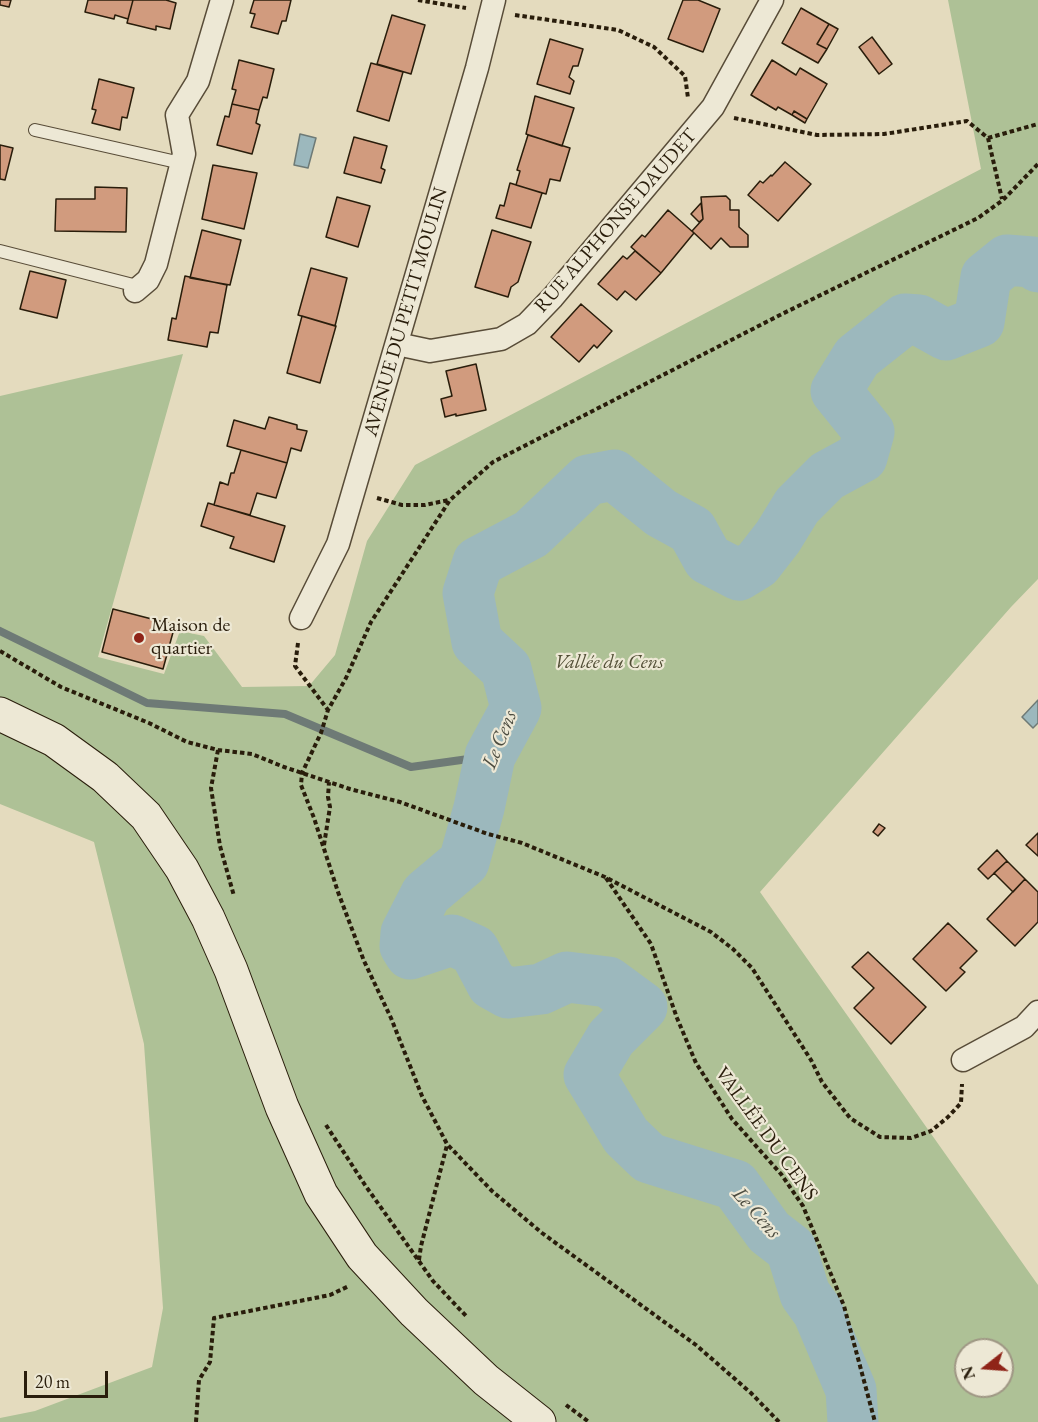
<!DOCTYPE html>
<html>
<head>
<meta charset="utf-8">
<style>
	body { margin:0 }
	#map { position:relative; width:1038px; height:1422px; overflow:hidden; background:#e4dbbe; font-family:"EB Garamond",serif }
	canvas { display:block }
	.north { position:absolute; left:954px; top:1338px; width:60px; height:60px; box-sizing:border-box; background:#ede8d5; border:2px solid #9f9784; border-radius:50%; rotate:253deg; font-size:16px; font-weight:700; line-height:24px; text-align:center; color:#291d0b }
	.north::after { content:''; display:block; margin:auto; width:21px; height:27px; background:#8f2418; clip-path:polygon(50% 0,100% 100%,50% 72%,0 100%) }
	.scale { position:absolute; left:24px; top:1371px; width:84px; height:27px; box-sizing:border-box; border:3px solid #291d0b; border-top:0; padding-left:8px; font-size:18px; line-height:21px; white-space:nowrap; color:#291d0b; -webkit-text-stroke:4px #ede8d5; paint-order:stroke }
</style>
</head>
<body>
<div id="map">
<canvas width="1038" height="1422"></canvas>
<div class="north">N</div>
<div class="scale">20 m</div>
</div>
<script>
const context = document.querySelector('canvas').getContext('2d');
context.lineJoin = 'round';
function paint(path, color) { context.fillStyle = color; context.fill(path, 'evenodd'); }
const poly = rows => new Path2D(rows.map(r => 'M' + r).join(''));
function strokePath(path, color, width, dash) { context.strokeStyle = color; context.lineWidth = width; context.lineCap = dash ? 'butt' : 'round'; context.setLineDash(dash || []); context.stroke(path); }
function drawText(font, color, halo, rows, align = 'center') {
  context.font = font + ' "EB Garamond",serif'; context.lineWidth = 4.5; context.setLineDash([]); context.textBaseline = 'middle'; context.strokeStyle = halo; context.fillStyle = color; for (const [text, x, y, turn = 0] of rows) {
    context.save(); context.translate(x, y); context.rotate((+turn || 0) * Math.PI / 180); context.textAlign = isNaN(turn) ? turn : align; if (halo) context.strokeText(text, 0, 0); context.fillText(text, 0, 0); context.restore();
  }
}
paint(poly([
	[948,0,1038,0,1038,579,1011,607,760,892,1038,1285,1038,1422,0,1422,0,1418,35,1411,152,1367,163,1308,144,1044,94,842,0,804,0,396,183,354,98,657,164,674,180,631,204,636,242,687,309,686,335,655,367,541,415,465,981,169],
	[966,1350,1002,1350,1002,1386,966,1386]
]), '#aec196');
const water = poly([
	[300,134,316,138,308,168,294,165,300,134],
	[1038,700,1038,723,1033,728,1022,717,1038,700]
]);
paint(water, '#9cb8bd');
strokePath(water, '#6e7a76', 1.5);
strokePath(poly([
	[0,631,147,703,285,714,411,767,490,756]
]), '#6e7a76', 8);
strokePath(poly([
	[853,1422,851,1390,818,1312,805,1294,791,1249,769,1232,735,1185,649,1158,626,1136,589,1075,611,1038,642,1007,608,982,567,977,541,989,508,993,492,984,474,950,452,940,410,954,405,946,406,933,426,894,464,862,479,808,490,756,516,708,506,669,477,642,468,593,478,562,531,534,588,480,614,475,661,513,692,530,708,559,739,575,757,564,778,537,797,506,827,476,862,457,869,432,836,391,857,357,905,319,919,320,946,335,979,322,986,277,1007,260,1032,262,1038,267]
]), '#9cb8bd', 51);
const building = poly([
	[0,0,11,0,9,7,0,5,0,0],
	[88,0,133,0,128,19,115,15,114,19,85,12,88,0],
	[133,0,166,0,176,3,170,29,156,26,156,30,127,23,133,0],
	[254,0,291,0,286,21,282,21,278,34,251,27,255,14,250,13,254,0],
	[683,0,698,0,720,9,703,52,668,39,683,0],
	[801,8,829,24,817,44,827,49,818,63,782,43,801,8],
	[392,15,425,25,411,74,377,64,392,15],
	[829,24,838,29,827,49,817,44,829,24],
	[872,37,892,64,879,74,859,47,872,37],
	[550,39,583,49,578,66,573,66,569,77,574,81,570,94,537,84,550,39],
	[239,60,274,69,267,98,263,97,259,110,232,104,236,90,232,89,239,60],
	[772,60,796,75,800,68,827,84,807,119,794,111,792,115,778,107,776,110,751,95,772,60],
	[371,63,403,72,389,121,357,111,371,63],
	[99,79,134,88,127,118,122,117,120,130,92,123,96,110,92,109,99,79],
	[535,96,574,108,562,146,526,134,535,96],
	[232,104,259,110,256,123,260,125,252,154,217,145,225,116,229,117,232,104],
	[794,111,807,119,805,123,792,115,794,111],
	[528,135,570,148,560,181,550,179,546,194,516,185,520,171,517,170,528,135],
	[354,137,387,146,381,168,385,170,381,183,344,173,354,137],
	[0,145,13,148,5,180,0,179,0,145],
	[785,162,811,184,778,221,748,195,760,181,763,183,771,175,772,176,785,162],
	[213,165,257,173,244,229,202,219,213,165],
	[510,183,542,193,531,228,496,218,500,205,504,206,510,183],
	[95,187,127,188,126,232,55,231,56,199,95,199,95,187],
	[726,196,730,200,730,210,739,210,739,227,748,235,748,247,730,247,721,238,711,249,692,231,703,219,701,197,726,196],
	[337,197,370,206,358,247,326,237,337,197],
	[701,203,703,219,699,222,691,214,701,203],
	[668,210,694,233,661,273,631,247,642,235,645,237,668,210],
	[202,230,241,240,230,285,190,278,202,230],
	[492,230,531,242,518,282,511,287,508,297,475,287,492,230],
	[635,251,661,273,636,300,625,291,617,300,598,284,623,256,627,259,635,251],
	[311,268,347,278,335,326,298,315,311,268],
	[30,271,66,280,57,318,20,309,30,271],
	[185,276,227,285,218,333,210,332,207,347,168,340,172,318,176,319,185,276],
	[581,304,612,331,597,348,594,345,579,362,551,337,581,304],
	[302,316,336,326,320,383,287,373,302,316],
	[476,364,486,410,456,416,456,414,445,417,441,399,452,396,446,371,476,364],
	[269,417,297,425,297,429,307,431,301,451,291,448,287,463,227,446,234,420,265,429,269,417],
	[241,450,287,463,276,498,257,493,250,515,214,505,220,482,228,485,231,473,234,473,241,450],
	[208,503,285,526,274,562,230,548,234,537,201,526,208,503],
	[113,609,175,625,163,669,102,652,113,609],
	[879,824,885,828,878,836,873,832,879,824],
	[1038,833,1038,856,1026,845,1038,833],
	[997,850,1007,861,988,879,978,869,997,850],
	[1007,861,1025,879,1013,892,994,873,1007,861],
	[1025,879,1038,892,1038,922,1015,946,987,919,1025,879],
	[948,923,977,951,960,968,965,972,946,991,913,959,948,923],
	[868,952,926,1007,891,1044,854,1008,874,988,852,967,868,952]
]);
paint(building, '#d19b7e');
strokePath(building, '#291d0b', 1.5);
const lane = poly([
	[35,130,181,163],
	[0,251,141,287]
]);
const street = poly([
	[135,291,148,280,156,264,184,154,177,115,198,81,222,0],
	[397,344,430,351,501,339,527,324,553,297,713,107,772,0],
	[301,618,338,544,477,68,494,0],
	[963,1060,1024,1027,1038,1012]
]);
const secondary = poly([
	[0,714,54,740,105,777,146,816,182,869,208,918,231,970,282,1107,321,1194,362,1256,414,1312,486,1380,539,1422]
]);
strokePath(lane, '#584c38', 14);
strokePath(street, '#584c38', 25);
strokePath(secondary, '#291d0b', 35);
strokePath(poly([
	[418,0,466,8],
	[515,15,618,30,654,47,685,76,688,98],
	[734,118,817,135,884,134,967,121,988,138,1002,199],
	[988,138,1038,124],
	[377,498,402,505,425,505,449,500],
	[298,643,295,666,328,710],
	[0,651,61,687,149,723,187,742,218,750,252,754,284,767,350,789,400,802,488,834,522,843,605,877,711,932,733,949,752,968,811,1060,822,1082,850,1118,880,1137,911,1138,931,1131,948,1117,961,1103,962,1084],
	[218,750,211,788,220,846,234,896],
	[324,845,330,807,328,797,329,782],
	[606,878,651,944,677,1018,696,1063,732,1119,781,1174,803,1206,844,1306,875,1422],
	[326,1125,365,1185,433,1281,467,1317],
	[419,1260,421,1246,447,1145],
	[566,1405,589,1422],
	[196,1422,199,1380,210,1362,214,1318,330,1295,349,1286],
	[779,1422,751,1393,696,1345,542,1233,492,1191,447,1144,422,1096,391,1018,364,961,338,892,314,818,301,785,302,773,321,733,328,710,346,678,371,622,450,500,493,462,782,314,978,218,1003,200,1038,164]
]), '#291d0b', 4, [4.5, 3]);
strokePath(lane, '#ede8d5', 12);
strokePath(street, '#ede8d5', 22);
strokePath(secondary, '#ede8d5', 33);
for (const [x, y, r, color] of [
	[139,638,6,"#8f2418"]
]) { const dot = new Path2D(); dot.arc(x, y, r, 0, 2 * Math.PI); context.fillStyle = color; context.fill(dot); strokePath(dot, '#ede8d5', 2); }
drawText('20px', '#291d0b', '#ede8d5', [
	["RUE ALPHONSE DAUDET",616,221,-49],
	["AVENUE DU PETIT MOULIN",406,312,-74],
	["VALLÉE DU CENS",766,1134,54]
]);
drawText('20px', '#291d0b', '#ede8d5', [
	["Maison de",151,626],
	["quartier",151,649]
], 'left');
drawText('italic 20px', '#514e35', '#ede8d5', [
	["Vallée du Cens",609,663]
]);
drawText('italic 21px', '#4c4c40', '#ede8d5', [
	["Le Cens",500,740,-68],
	["Le Cens",756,1213,48]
]);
</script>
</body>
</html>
